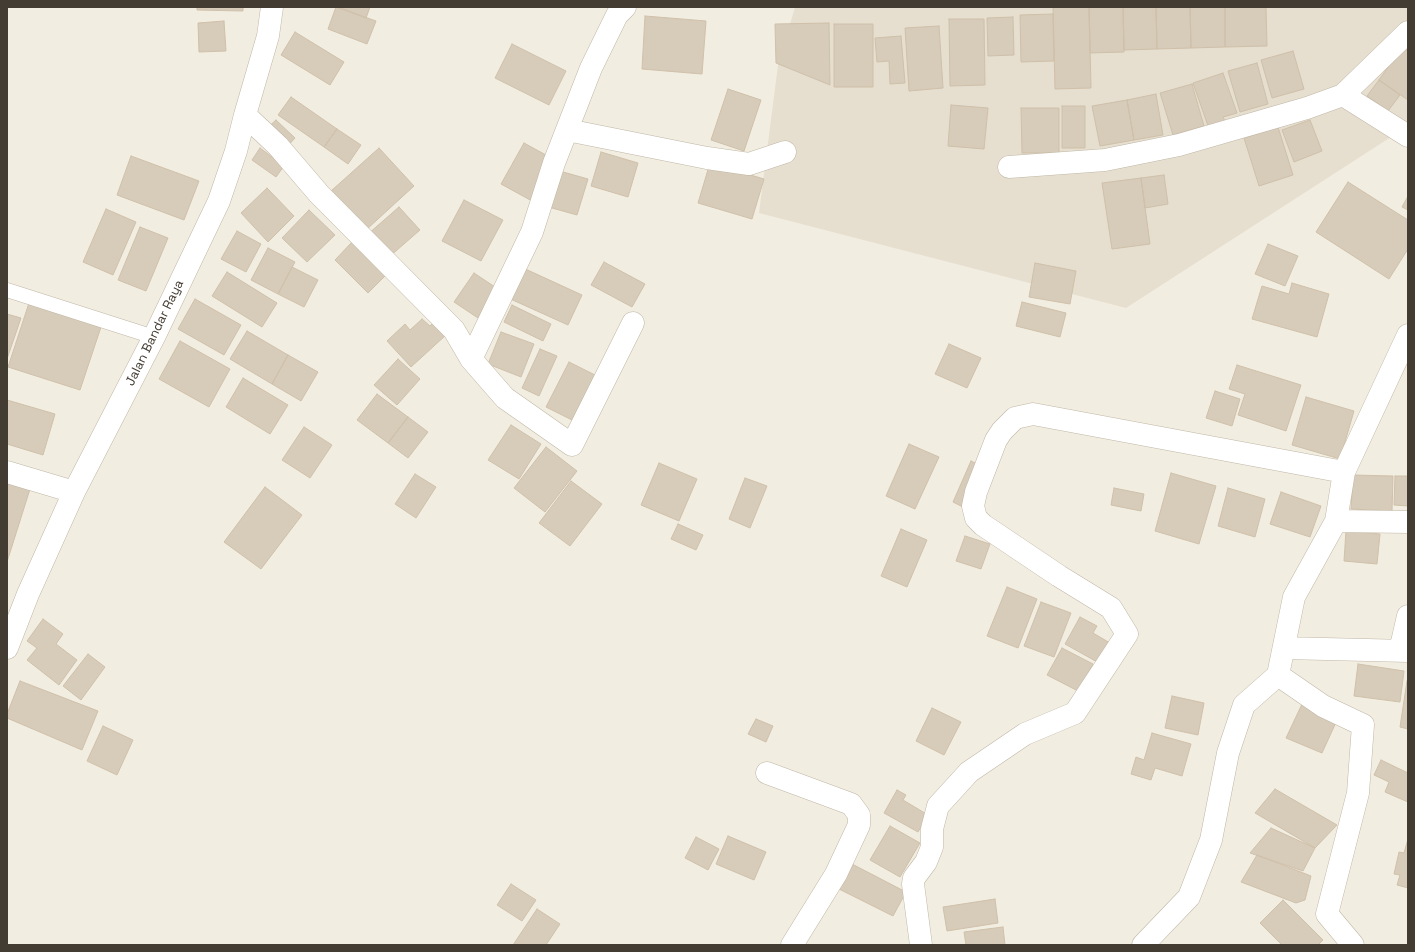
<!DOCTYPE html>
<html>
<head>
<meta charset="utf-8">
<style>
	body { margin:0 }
	#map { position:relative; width:1415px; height:952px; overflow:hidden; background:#f2ede1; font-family:"Space Grotesk",sans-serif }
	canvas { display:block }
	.frame { position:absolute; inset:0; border:8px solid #433c32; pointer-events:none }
</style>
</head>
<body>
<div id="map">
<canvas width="1415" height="952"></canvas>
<div class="frame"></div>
</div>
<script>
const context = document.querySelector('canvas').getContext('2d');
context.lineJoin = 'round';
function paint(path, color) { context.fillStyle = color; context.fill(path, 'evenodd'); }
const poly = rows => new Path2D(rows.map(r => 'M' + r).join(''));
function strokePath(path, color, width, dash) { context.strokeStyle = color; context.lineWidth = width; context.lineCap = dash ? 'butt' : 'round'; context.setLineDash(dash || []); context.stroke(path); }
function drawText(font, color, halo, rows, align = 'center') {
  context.font = font + ' "Space Grotesk",sans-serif'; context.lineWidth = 3; context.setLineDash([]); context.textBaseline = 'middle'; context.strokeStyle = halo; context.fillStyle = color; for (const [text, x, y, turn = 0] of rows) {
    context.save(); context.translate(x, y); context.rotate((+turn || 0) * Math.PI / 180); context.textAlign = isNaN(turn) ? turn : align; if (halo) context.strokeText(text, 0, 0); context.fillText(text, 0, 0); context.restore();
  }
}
paint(poly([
	[795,7,1408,7,1408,126,1126,308,759,213,778,65]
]), '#e6dfcf');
const building = poly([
	[197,7,243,7,243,11,197,10,197,7],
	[336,7,376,21,367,44,328,29,336,7],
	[338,7,370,7,366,18,338,7],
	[1053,7,1089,7,1091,88,1055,89,1053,7],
	[1089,7,1123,7,1124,52,1090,53,1089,7],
	[1123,7,1156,7,1157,49,1124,50,1123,7],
	[1156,7,1190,7,1191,48,1157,49,1156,7],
	[1190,7,1225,7,1225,47,1191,48,1190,7],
	[1225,7,1266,7,1267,46,1225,47,1225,7],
	[1053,14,1054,61,1021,62,1020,15,1053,14],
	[645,16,706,21,702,74,642,69,645,16],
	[1013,17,1014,55,988,56,987,18,1013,17],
	[949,19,984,19,985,85,950,86,949,19],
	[224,21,226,51,199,52,198,23,224,21],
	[829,23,830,85,776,63,775,24,829,23],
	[834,24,873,24,873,87,834,87,834,24],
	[939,26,943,88,909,91,905,28,939,26],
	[295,32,344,62,330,85,281,55,295,32],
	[901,36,905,83,890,84,889,61,877,62,875,38,901,36],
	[512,44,566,71,549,105,495,78,512,44],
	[1402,47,1408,51,1408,100,1379,80,1402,47],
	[1293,51,1304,89,1272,98,1261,60,1293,51],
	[1257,63,1268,104,1240,112,1228,71,1257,63],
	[1223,73,1237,113,1223,117,1225,121,1208,126,1193,83,1223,73],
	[1379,80,1400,95,1388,111,1367,96,1379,80],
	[1192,84,1204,126,1173,135,1160,93,1192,84],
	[728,89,761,100,744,151,711,140,728,89],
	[1156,94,1163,135,1134,140,1127,100,1156,94],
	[291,97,337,129,324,147,278,115,291,97],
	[1127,100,1134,140,1100,146,1092,106,1127,100],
	[951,105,988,108,984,149,948,146,951,105],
	[1062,106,1085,106,1085,148,1062,148,1062,106],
	[1021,108,1059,108,1059,153,1022,153,1021,108],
	[276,120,295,138,285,149,265,130,276,120],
	[1310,120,1322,151,1294,162,1282,130,1310,120],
	[1278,127,1293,175,1259,186,1244,138,1278,127],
	[337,129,361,145,348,164,324,147,337,129],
	[524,143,555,160,532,201,501,184,524,143],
	[260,148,284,166,276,177,252,160,260,148],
	[379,148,414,186,366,230,331,191,379,148],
	[601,152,638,163,628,197,591,186,601,152],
	[131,156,199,181,184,220,117,195,131,156],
	[710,163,764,179,752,219,698,203,710,163],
	[556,170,588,179,577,215,545,206,556,170],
	[1164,175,1168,204,1145,208,1141,178,1164,175],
	[1141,178,1150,244,1112,249,1102,183,1141,178],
	[1348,182,1408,220,1408,249,1389,279,1316,232,1348,182],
	[267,188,294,216,268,242,241,213,267,188],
	[1408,196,1408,210,1402,207,1408,196],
	[464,200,503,220,481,261,442,241,464,200],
	[399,207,420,230,389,257,368,234,399,207],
	[106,209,136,222,113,275,83,262,106,209],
	[309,210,335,235,307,262,282,238,309,210],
	[140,227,168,238,146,291,118,280,140,227],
	[237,231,261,244,246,272,221,259,237,231],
	[353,241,387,274,368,293,335,260,353,241],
	[1268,244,1298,256,1285,286,1255,274,1268,244],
	[268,248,295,262,278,294,251,280,268,248],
	[604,262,645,284,632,307,591,285,604,262],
	[1035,263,1076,271,1070,304,1029,297,1035,263],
	[292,267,318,280,304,307,278,294,292,267],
	[521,267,582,295,568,325,506,297,521,267],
	[227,272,277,303,262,327,212,296,227,272],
	[474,273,498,289,478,318,454,302,474,273],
	[1292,283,1329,294,1317,337,1252,319,1262,286,1289,294,1292,283],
	[195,299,241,325,224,355,178,329,195,299],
	[1022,302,1066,313,1060,337,1016,326,1022,302],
	[29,303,101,327,80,390,8,367,29,303],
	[512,305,551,324,543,341,504,322,512,305],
	[7,314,21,318,7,359,7,314],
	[422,319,430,326,434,322,446,335,411,367,387,341,405,324,410,330,422,319],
	[247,331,288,355,272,384,230,359,247,331],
	[501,332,534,344,521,377,488,364,501,332],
	[180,341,230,369,209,407,159,379,180,341],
	[949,344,981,358,967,388,935,374,949,344],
	[540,349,557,356,539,396,522,388,540,349],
	[288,355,318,372,301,401,272,384,288,355],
	[398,359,420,379,397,405,374,385,398,359],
	[569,362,595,375,572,420,546,407,569,362],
	[1237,365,1301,385,1286,431,1238,415,1245,394,1229,389,1237,365],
	[243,378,288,405,270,434,226,407,243,378],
	[1215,391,1240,399,1232,426,1206,418,1215,391],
	[377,394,408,417,388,443,357,420,377,394],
	[1306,397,1354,411,1340,459,1292,445,1306,397],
	[7,400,55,414,43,455,7,444,7,400],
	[408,417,428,432,408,458,388,443,408,417],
	[511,425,541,444,519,479,488,460,511,425],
	[304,427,332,445,310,478,282,460,304,427],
	[909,444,939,457,915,509,886,496,909,444],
	[546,447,577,471,545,512,514,488,546,447],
	[971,461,981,466,963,507,953,502,971,461],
	[659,463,697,479,679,521,641,505,659,463],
	[1171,473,1216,486,1199,544,1155,531,1171,473],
	[415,474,436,487,416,518,395,504,415,474],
	[1353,475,1393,476,1392,511,1351,509,1353,475],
	[1395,476,1408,476,1408,506,1394,505,1395,476],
	[745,478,767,486,750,528,729,519,745,478],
	[571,481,602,504,570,546,539,523,571,481],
	[7,482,30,489,7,562,7,482],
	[265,487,302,515,261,569,224,542,265,487],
	[1114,488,1144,494,1141,511,1111,505,1114,488],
	[1228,488,1265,499,1255,537,1218,526,1228,488],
	[1281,492,1321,506,1310,537,1270,524,1281,492],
	[678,524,703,535,696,550,671,539,678,524],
	[901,529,927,540,907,587,881,576,901,529],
	[1346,531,1380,534,1377,564,1344,561,1346,531],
	[965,536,990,544,981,569,956,561,965,536],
	[1007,587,1037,599,1018,648,987,636,1007,587],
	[1041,602,1071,613,1054,657,1024,646,1041,602],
	[1080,617,1097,626,1093,633,1110,643,1099,663,1065,644,1080,617],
	[43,619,63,634,56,644,77,660,59,685,27,660,37,648,27,641,43,619],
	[1062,648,1093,664,1078,691,1047,675,1062,648],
	[88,654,105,667,81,700,63,686,88,654],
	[1358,664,1404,671,1400,702,1354,696,1358,664],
	[20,681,98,711,82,750,7,718,7,714,20,681],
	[1407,681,1408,681,1408,729,1400,727,1407,681],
	[1172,696,1204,703,1198,735,1165,728,1172,696],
	[1303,702,1338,718,1322,753,1286,738,1303,702],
	[932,708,961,722,944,755,916,741,932,708],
	[756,719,773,726,766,742,748,734,756,719],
	[103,726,133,740,117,775,87,761,103,726],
	[1152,733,1191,744,1182,776,1155,768,1151,780,1131,774,1136,757,1144,760,1152,733],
	[1381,760,1408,773,1408,802,1385,792,1389,782,1374,775,1381,760],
	[1275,789,1337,825,1315,848,1255,813,1275,789],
	[897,790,906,795,903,800,928,815,918,832,884,813,897,790],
	[890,826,920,843,900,877,870,860,890,826],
	[1271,828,1315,848,1303,871,1250,853,1271,828],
	[728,836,766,852,754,880,716,864,728,836],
	[696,837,719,849,708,870,685,858,696,837],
	[1408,839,1408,888,1397,885,1400,875,1394,874,1399,852,1404,853,1408,839],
	[1257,855,1311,876,1305,900,1296,903,1241,882,1257,855],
	[852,864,906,892,893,916,839,889,852,864],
	[511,884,536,900,522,921,497,905,511,884],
	[995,899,998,923,947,931,943,907,995,899],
	[1283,900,1323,940,1318,945,1282,945,1260,923,1283,900],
	[537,909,560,924,546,945,513,945,537,909],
	[1003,927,1005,945,966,945,964,932,1003,927]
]);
paint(building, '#d7cbb9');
strokePath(building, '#cfc0a9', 1);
const service = poly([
	[7,290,154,337]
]);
const minor = poly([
	[1343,95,1408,136],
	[245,115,278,146,319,194,454,330,471,359,505,398,572,445,633,323],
	[567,130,707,158,749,164,785,152],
	[1009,167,1105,160,1179,145,1307,108,1343,95,1408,32],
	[471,359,532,232,554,163,591,68,617,15,625,7],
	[7,472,74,492],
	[1336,521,1408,522],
	[7,648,28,594,74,492,154,337,219,201,236,151,245,115,268,36,272,7],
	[1284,648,1408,651],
	[1400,651,1408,616],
	[1278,675,1323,706,1363,725,1358,793,1327,914,1353,945],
	[767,773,851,804,859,815,859,825,836,874,792,945],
	[921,945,913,884,914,878,926,862,932,847,932,829,938,806,969,772,1025,734,1075,713,1127,634,1111,608,1059,576,983,525,976,518,973,506,976,492,996,440,1002,431,1015,418,1033,414,1344,472],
	[1143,945,1189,897,1211,840,1228,753,1244,705,1278,675,1294,597,1336,521,1344,472,1408,335]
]);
strokePath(service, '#c0b7a6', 15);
strokePath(minor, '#c0b7a6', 23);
strokePath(service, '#fff', 14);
strokePath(minor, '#fff', 22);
drawText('13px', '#433c32', '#fff', [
	["Jalan Bandar Raya",155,333,-64]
]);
</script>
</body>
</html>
